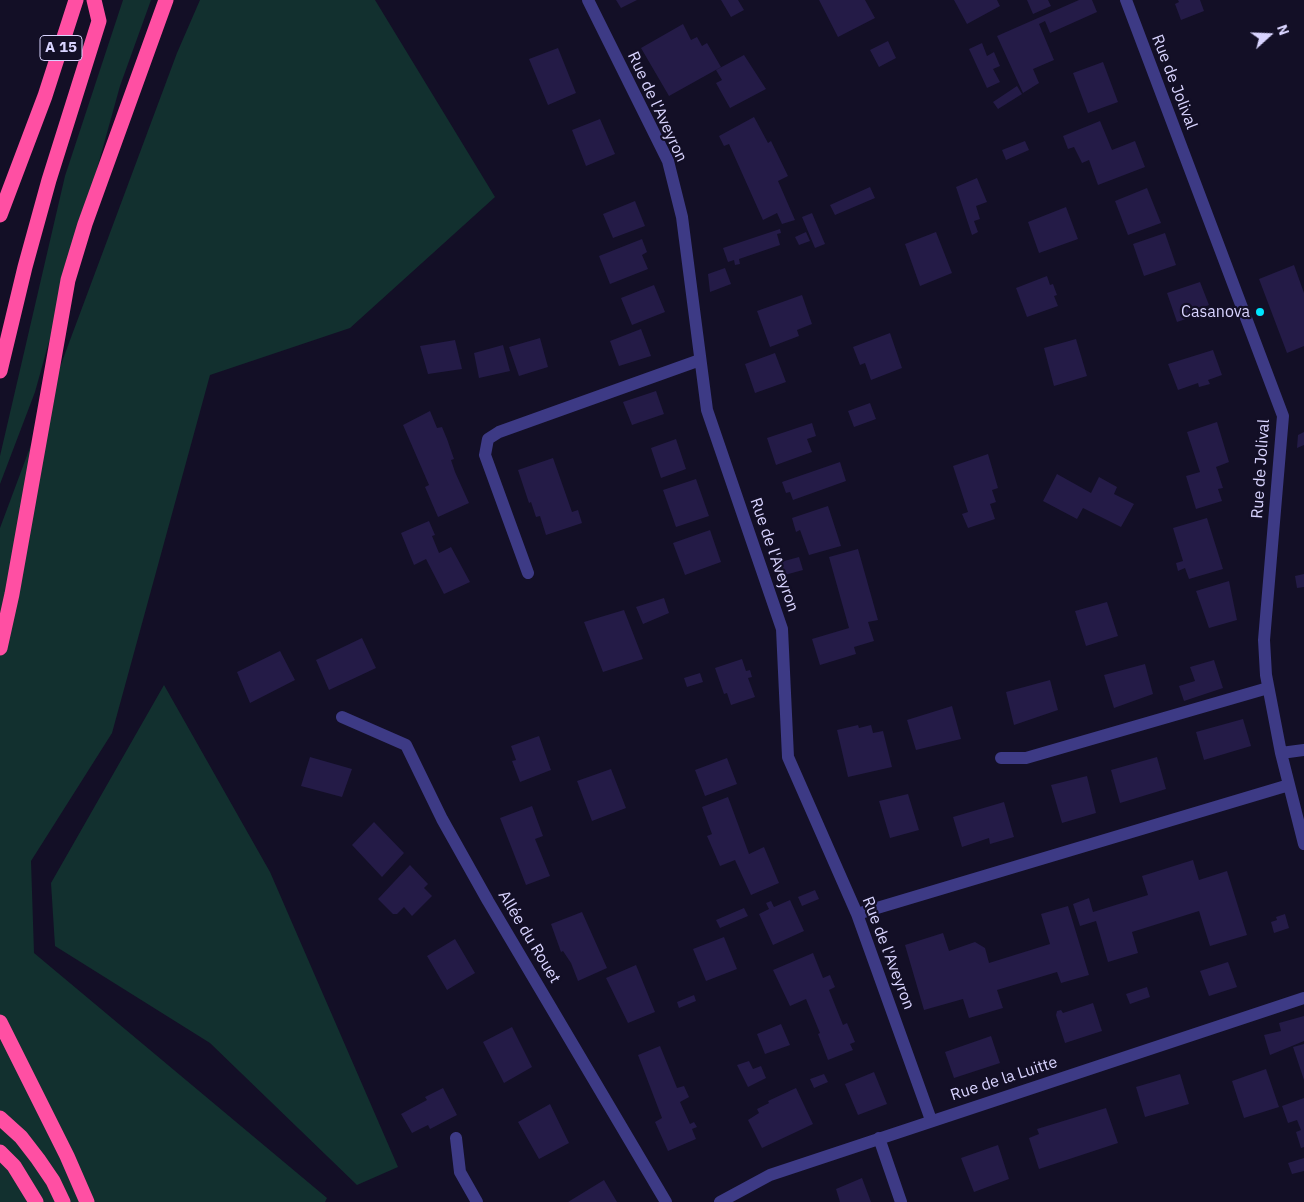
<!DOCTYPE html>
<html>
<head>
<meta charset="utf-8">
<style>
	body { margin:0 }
	#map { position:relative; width:1304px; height:1202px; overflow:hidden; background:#130f26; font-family:"IBM Plex Sans",sans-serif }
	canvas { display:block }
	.north { position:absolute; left:1244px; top:10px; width:50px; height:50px; -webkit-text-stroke:4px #130f26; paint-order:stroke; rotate:70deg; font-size:14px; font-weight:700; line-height:20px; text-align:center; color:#d9d4ff }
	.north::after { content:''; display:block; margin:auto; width:18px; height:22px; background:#d9d4ff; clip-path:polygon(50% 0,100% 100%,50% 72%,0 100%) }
</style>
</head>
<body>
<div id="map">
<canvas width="1304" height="1202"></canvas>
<div class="north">N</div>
</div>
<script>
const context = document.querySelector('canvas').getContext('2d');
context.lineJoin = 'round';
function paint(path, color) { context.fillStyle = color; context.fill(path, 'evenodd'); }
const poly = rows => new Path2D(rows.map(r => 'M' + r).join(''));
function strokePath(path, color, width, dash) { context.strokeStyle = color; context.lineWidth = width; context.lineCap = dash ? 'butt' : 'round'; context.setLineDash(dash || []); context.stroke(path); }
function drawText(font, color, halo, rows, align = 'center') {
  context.font = font + ' "IBM Plex Sans",sans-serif'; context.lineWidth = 4.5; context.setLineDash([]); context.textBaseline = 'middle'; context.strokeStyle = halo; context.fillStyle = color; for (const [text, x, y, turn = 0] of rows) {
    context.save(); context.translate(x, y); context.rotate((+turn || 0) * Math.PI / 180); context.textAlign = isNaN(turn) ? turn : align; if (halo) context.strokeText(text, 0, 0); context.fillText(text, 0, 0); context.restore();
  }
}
paint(poly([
	[123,0,151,0,120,86,35,392,0,484,0,456,65,176],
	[200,0,375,0,495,197,350,328,210,375,112,733,31,861,34,953,327,1198,325,1202,0,1202,0,528,177,53],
	[164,685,270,872,398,1167,357,1185,210,1043,55,946,51,883]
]), '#12302f');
paint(poly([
	[616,0,637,0,621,8],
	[721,0,738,0,744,10,731,17],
	[819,0,865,0,875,18,838,37],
	[954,0,997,0,1000,6,967,24],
	[1027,0,1048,0,1051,6,1033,14],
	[1079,0,1092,0,1097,12,1050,33,1045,21,1039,24,1054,60,1033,69,1039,83,1023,93,997,36],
	[1178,0,1200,0,1204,11,1181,20,1175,4,1179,2],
	[683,24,691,40,697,37,702,46,707,43,721,67,669,96,641,48],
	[888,41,896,58,879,67,870,50],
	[982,43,987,56,994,52,1000,66,993,69,1000,82,987,88,969,49],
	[558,48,576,93,548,105,529,59],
	[744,55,766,89,730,108,716,83,722,80,716,70],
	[1103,62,1118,102,1088,113,1073,73],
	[1017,86,1022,94,998,109,993,102],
	[754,117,768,143,771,141,788,176,778,181,795,220,782,224,777,213,763,220,729,144,724,146,719,136],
	[600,119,615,154,586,166,572,130],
	[1100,121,1112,150,1135,141,1145,167,1098,185,1089,160,1082,163,1074,147,1068,149,1063,136],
	[1025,141,1029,150,1006,160,1002,150],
	[977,178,987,202,976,206,980,219,974,221,978,232,972,235,956,187],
	[870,187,875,198,835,215,830,205],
	[1147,188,1161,223,1128,235,1115,201],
	[635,201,645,226,613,238,603,214],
	[1066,207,1078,239,1039,253,1028,222],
	[812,213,825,244,815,248,802,217],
	[780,229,781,233,777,234,780,245,739,259,740,264,735,265,734,260,728,262,723,248],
	[806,232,810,241,799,245,795,237],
	[936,232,952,273,920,286,905,244],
	[1165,233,1176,265,1144,276,1133,244],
	[642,239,647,252,642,255,648,269,610,284,599,256],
	[1294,265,1304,293,1304,346,1287,353,1259,279],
	[725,268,731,284,710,292,708,274],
	[1047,276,1050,285,1053,284,1057,295,1054,296,1058,306,1027,317,1016,288],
	[1200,282,1209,305,1204,307,1206,312,1177,322,1167,293],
	[654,285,665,312,632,325,621,298],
	[802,295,812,324,797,330,799,336,770,347,757,311],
	[641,329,651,356,619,366,610,341],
	[890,333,902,368,871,380,865,363,860,365,853,347],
	[540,338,548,367,519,376,509,347],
	[1076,339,1087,376,1054,386,1044,348],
	[455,340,462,369,428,374,420,346],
	[503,345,510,371,479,378,474,353],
	[1213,350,1222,375,1208,380,1210,384,1199,387,1198,383,1178,390,1168,364],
	[775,353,786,382,755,393,745,364],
	[656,391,664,414,632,425,623,402],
	[870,403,876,419,854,427,848,411],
	[430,411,437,428,442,427,447,439,454,459,451,460,455,472,469,503,438,517,425,487,429,485,403,425],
	[1217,422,1229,462,1216,467,1223,488,1218,489,1222,501,1196,509,1186,476,1200,472,1187,432],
	[812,423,816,436,807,439,812,452,776,465,767,438],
	[1304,432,1304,445,1297,448,1298,435],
	[676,439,686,469,661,478,651,448],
	[988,454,998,488,992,490,996,502,990,504,995,519,968,528,962,514,968,512,953,466],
	[553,458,572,512,578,510,582,523,546,535,540,516,536,517,531,502,529,503,518,470],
	[840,462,846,481,793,500,790,492,786,493,782,482],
	[1057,474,1091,493,1099,477,1117,487,1114,494,1134,504,1121,527,1083,508,1077,519,1043,501],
	[696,479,709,516,676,527,663,490],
	[828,506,841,546,809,555,800,530,796,532,792,518],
	[1207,518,1223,569,1189,579,1185,568,1178,571,1176,563,1183,561,1173,528],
	[429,521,435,535,432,536,439,553,451,547,470,582,444,594,426,559,414,565,401,533],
	[710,530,721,562,685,575,673,543],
	[858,549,878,620,868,622,874,641,854,647,856,654,820,665,812,639,849,628,829,557],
	[799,557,803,570,781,576,777,563],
	[1304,574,1304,587,1297,588,1295,576],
	[1229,581,1237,620,1209,628,1196,591],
	[664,598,669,613,643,624,636,607],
	[1107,602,1118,636,1086,646,1075,611],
	[624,610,643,659,603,672,584,622],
	[362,638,376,668,329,690,316,660],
	[280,651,295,680,250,703,237,672],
	[742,659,746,671,750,670,752,677,748,678,755,697,731,705,727,693,724,694,715,668],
	[1214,660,1223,688,1184,701,1179,686,1195,681,1190,667],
	[1145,664,1153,694,1114,708,1104,675],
	[700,673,703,682,687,687,684,678],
	[1050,680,1058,710,1014,725,1006,692],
	[952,706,961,739,916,750,907,720],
	[1243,719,1251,746,1204,760,1196,732],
	[858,725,859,728,871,725,873,733,883,731,892,767,848,777,837,730],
	[539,736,551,770,520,782,512,761,516,760,511,746],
	[310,757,352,769,342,797,301,786],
	[1157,757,1166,789,1120,803,1111,770],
	[727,758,737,784,705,796,695,770],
	[611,769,626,808,592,821,577,781],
	[1087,776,1096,813,1062,823,1051,785],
	[908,794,919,830,890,838,879,801],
	[728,797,749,854,764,847,779,883,751,895,735,860,720,866,707,836,712,834,702,807],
	[1004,802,1014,837,990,844,989,838,962,847,953,817],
	[532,806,543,836,535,839,550,876,526,885,500,818],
	[374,822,404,853,382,877,352,845],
	[1193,860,1199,880,1227,871,1247,935,1210,946,1199,911,1132,932,1138,953,1108,962,1096,921,1080,926,1073,904,1089,898,1093,912,1148,895,1142,876],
	[410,865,428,884,424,888,432,896,412,916,404,907,397,914,393,914,378,899],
	[815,890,819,899,802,906,798,897],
	[790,900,804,931,773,945,759,914,769,909,766,903,771,901,774,907],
	[1068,906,1089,975,1061,983,1057,972,997,990,1003,1008,969,1018,963,999,924,1010,905,945,943,933,949,951,975,942,985,948,989,963,1050,944,1041,914],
	[744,908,748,916,720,928,716,920],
	[582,912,607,968,578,981,571,963,563,951,561,952,551,924],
	[1285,914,1289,928,1274,933,1271,922,1277,920,1276,917],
	[724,937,737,969,706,981,693,949],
	[455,939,475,973,447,990,427,956],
	[813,953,823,978,830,975,835,987,829,990,843,1025,847,1023,855,1042,850,1044,853,1050,828,1060,818,1034,820,1033,806,999,790,1006,773,970],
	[1228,962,1237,987,1209,996,1200,971],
	[636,965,655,1012,628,1023,606,978],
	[1147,987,1150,997,1130,1004,1126,994],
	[694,995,696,1001,679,1008,677,1002],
	[1093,1003,1102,1031,1065,1043,1056,1015,1057,1011,1061,1010,1063,1013],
	[1304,1016,1304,1041,1270,1055,1264,1035,1281,1031,1279,1023],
	[781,1024,790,1045,765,1054,757,1034],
	[512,1027,532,1067,504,1083,483,1042],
	[991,1036,1000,1063,954,1078,945,1052],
	[1304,1044,1304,1080,1293,1047],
	[660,1046,677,1088,684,1086,689,1097,680,1102,690,1124,694,1122,697,1127,692,1129,696,1139,668,1151,655,1122,662,1118,638,1055],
	[749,1061,753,1069,761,1066,766,1078,748,1087,737,1065],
	[1266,1069,1279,1107,1244,1118,1232,1081],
	[874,1072,887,1104,858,1115,845,1084],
	[824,1074,828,1082,814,1088,810,1079],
	[1180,1074,1189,1104,1145,1117,1136,1087],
	[443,1088,457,1115,430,1129,428,1125,412,1133,401,1114,427,1100,425,1097],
	[796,1088,813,1124,762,1148,748,1120,759,1113,757,1109,769,1103,768,1101],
	[1304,1098,1304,1147,1301,1148,1296,1132,1301,1130,1297,1120,1288,1123,1282,1106],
	[550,1104,569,1143,539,1159,518,1122],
	[1106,1108,1118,1143,1039,1169,1029,1138,1039,1134,1037,1129],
	[998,1145,1009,1179,974,1192,961,1158],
	[1304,1158,1304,1171,1292,1174,1288,1163],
	[862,1178,871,1202,840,1202,836,1189],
	[604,1180,617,1202,568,1202]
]), '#241b47');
strokePath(poly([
	[588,0,668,161,682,217,707,410,782,629,788,757,857,914,931,1120],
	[1126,0,1283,416,1264,640,1266,675,1281,753,1304,844],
	[528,573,485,455,488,439,499,432,700,360],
	[342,717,406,745,442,819,488,901,666,1202],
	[1281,753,1304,750],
	[1001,758,1026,758,1268,688],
	[857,914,1289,785],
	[456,1138,460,1172,477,1202],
	[879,1138,901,1202],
	[720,1202,770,1175,1304,998]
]), '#3d3a85', 12);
strokePath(poly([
	[0,215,45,96,76,0],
	[0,371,25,267,49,180,99,21,94,0],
	[0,648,12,594,68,280,85,224,166,0],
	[0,1022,67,1156,87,1202],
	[0,1118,21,1137,38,1159,53,1181,63,1202],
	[0,1152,14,1166,36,1202]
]), '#ff4fa3', 15);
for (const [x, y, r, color] of [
	[1260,312,5,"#00e5ff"]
]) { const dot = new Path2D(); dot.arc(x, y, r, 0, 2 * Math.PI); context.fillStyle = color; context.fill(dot); strokePath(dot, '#130f26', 2); }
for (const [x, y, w] of [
	[61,48,42]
]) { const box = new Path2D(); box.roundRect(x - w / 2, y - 12.5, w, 25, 4); context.fillStyle = '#130f26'; context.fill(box); strokePath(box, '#d9d4ff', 1); }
drawText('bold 15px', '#d9d4ff', null, [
	["A 15",61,48]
]);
drawText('16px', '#d9d4ff', '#130f26', [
	["Rue de Jolival",1174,82,69],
	["Rue de l'Aveyron",657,107,65],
	["Rue de Jolival",1261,469,-86],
	["Rue de l'Aveyron",774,555,71],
	["Allée du Rouet",529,937,59],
	["Rue de l'Aveyron",888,953,69],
	["Rue de la Luitte",1004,1079,-18]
]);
drawText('16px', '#d9d4ff', '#130f26', [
	["Casanova",1250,312]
], 'right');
</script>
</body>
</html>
